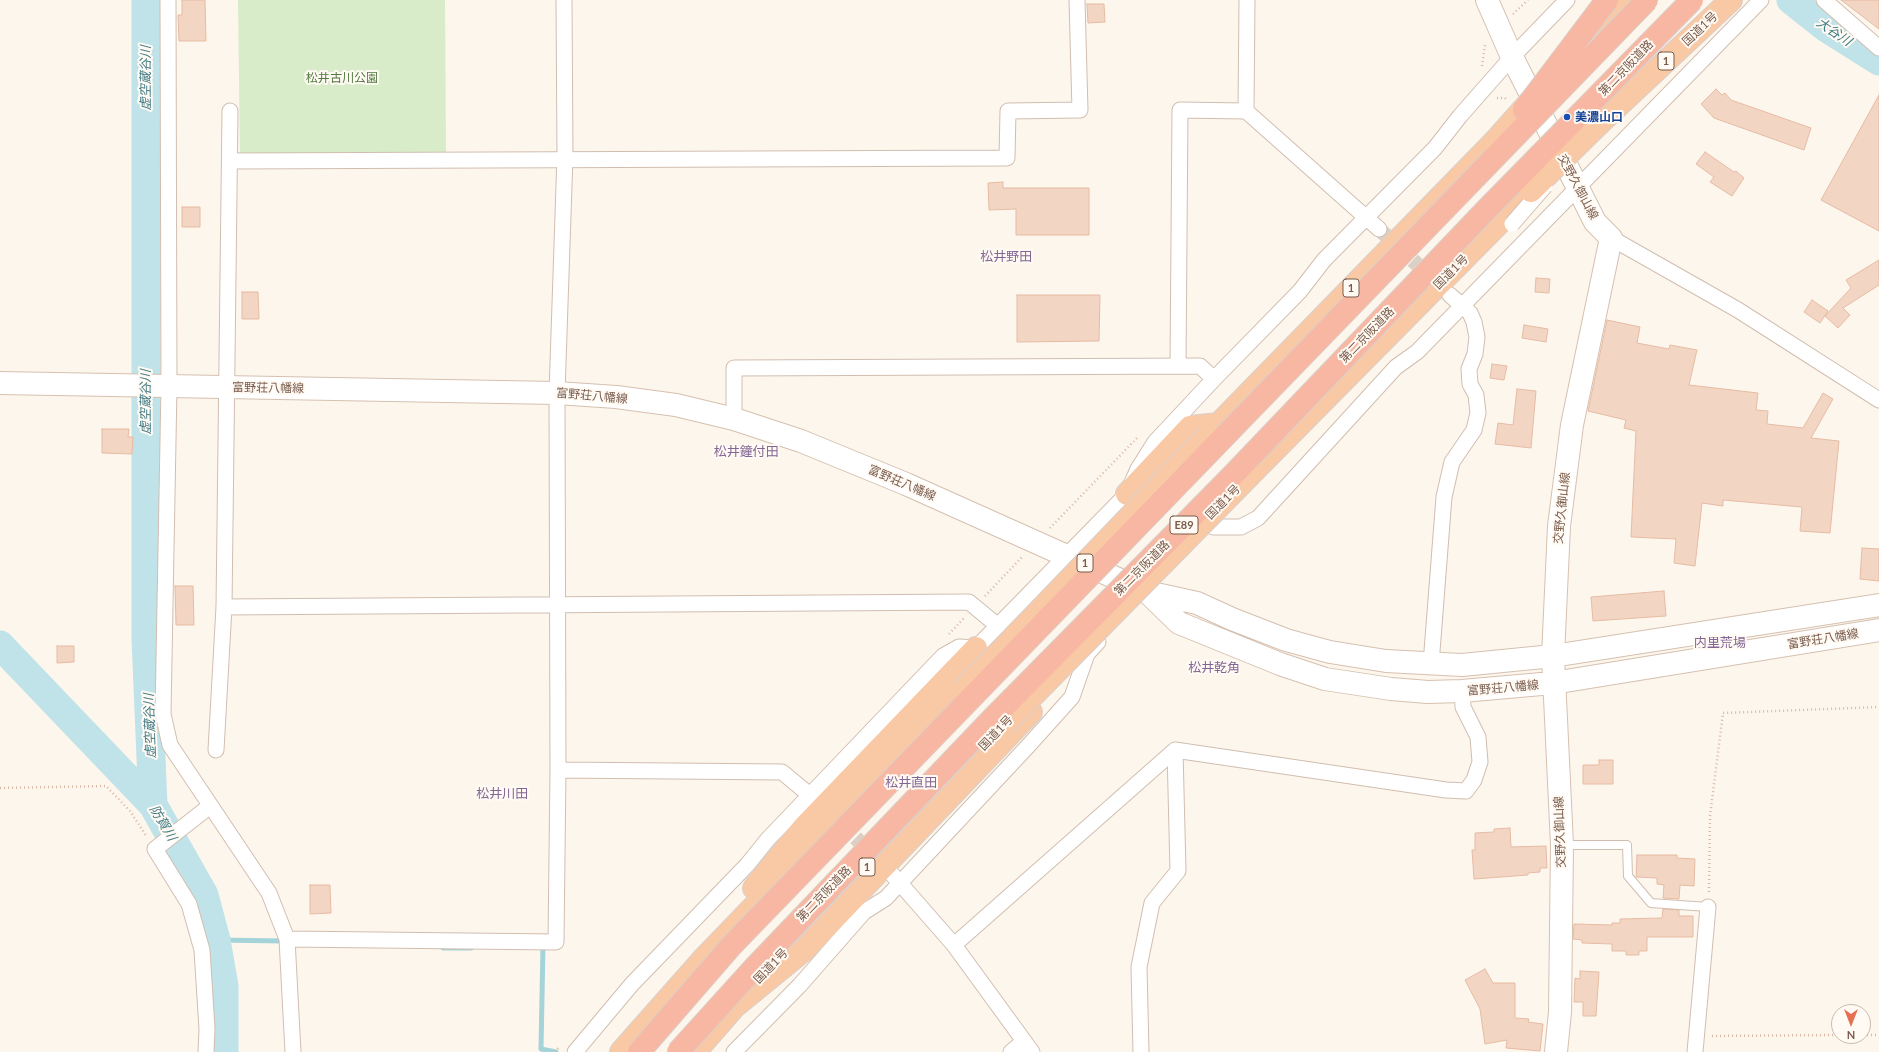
<!DOCTYPE html>
<html>
<head>
<meta charset="utf-8">
<style>
	body { margin:0 }
	#map { position:relative; width:1879px; height:1052px; overflow:hidden; background:#fdf6ec; font-family:Lato,sans-serif }
	canvas { display:block }
	.north { position:absolute; left:1831px; top:1004px; width:40px; height:40px; box-sizing:border-box; background:#fffaf3; border:1px solid #cabbb1; border-radius:50%; rotate:180deg; font-size:11px; font-weight:700; line-height:16px; text-align:center; color:#7a5c4d }
	.north::after { content:''; display:block; margin:auto; width:14px; height:18px; background:#e76f51; clip-path:polygon(50% 0,100% 100%,50% 72%,0 100%) }
</style>
</head>
<body>
<div id="map">
<canvas width="1879" height="1052"></canvas>
<div class="north">N</div>
</div>
<script>
const context = document.querySelector('canvas').getContext('2d');
context.lineJoin = 'round';
function paint(path, color) { context.fillStyle = color; context.fill(path, 'evenodd'); }
const poly = rows => new Path2D(rows.map(r => 'M' + r).join(''));
function strokePath(path, color, width, dash) { context.strokeStyle = color; context.lineWidth = width; context.lineCap = dash ? 'butt' : 'round'; context.setLineDash(dash || []); context.stroke(path); }
function drawText(font, color, halo, rows, align = 'center') {
  context.font = font + ' Lato,"Noto Sans JP",sans-serif'; context.lineWidth = 4; context.setLineDash([]); context.textBaseline = 'middle'; context.strokeStyle = halo; context.fillStyle = color; for (const [text, x, y, turn = 0] of rows) {
    context.save(); context.translate(x, y); context.rotate((+turn || 0) * Math.PI / 180); context.textAlign = isNaN(turn) ? turn : align; if (halo) context.strokeText(text, 0, 0); context.fillText(text, 0, 0); context.restore();
  }
}
paint(poly([
	[238,0,445,0,446,156,240,156]
]), '#d8ecc9');
strokePath(poly([
	[216,940,285,941],
	[541,945,543,945,541,1049,556,1052],
	[443,948,471,948]
]), '#a5d3da', 5);
strokePath(poly([
	[146,0,146,639,153,805],
	[1791,0,1825,27,1879,61],
	[0,645,153,805,204,895,216,940,224,986,224,1052]
]), '#bfe3e8', 29);
const building = poly([
	[182,0,205,0,206,41,179,41,178,15,182,15,182,0],
	[1841,0,1879,0,1879,29,1841,0],
	[1087,4,1104,4,1105,22,1088,23,1087,4],
	[1716,89,1722,95,1725,93,1731,100,1811,128,1804,150,1714,118,1701,104,1716,89],
	[1879,95,1879,231,1821,200,1879,95],
	[1705,152,1734,172,1736,171,1744,178,1732,196,1710,182,1714,177,1696,164,1705,152],
	[1003,182,1003,188,1089,188,1089,235,1016,235,1016,209,989,210,988,183,1003,182],
	[182,207,200,207,200,227,182,227,182,207],
	[1879,260,1879,285,1843,308,1850,315,1838,328,1825,316,1851,288,1846,280,1879,260],
	[1536,278,1550,279,1549,293,1535,292,1536,278],
	[242,292,258,292,259,319,242,319,242,292],
	[1017,295,1100,295,1099,341,1017,342,1017,295],
	[1812,300,1828,311,1820,323,1804,312,1812,300],
	[1607,320,1640,327,1637,343,1669,349,1670,345,1697,350,1689,385,1758,393,1756,410,1768,411,1767,424,1803,428,1823,393,1833,399,1811,438,1839,441,1830,533,1800,531,1802,507,1723,500,1723,506,1702,503,1695,566,1674,563,1676,539,1631,537,1636,431,1624,428,1626,420,1588,411,1607,320],
	[1524,325,1548,329,1546,342,1522,338,1524,325],
	[1492,364,1507,366,1504,380,1490,378,1492,364],
	[1517,389,1536,391,1531,448,1495,444,1498,423,1513,425,1517,389],
	[102,429,129,429,128,437,133,437,132,454,102,453,102,429],
	[1862,548,1879,549,1879,581,1860,579,1862,548],
	[175,586,193,586,194,625,176,625,175,586],
	[1664,591,1666,616,1593,621,1591,597,1664,591],
	[57,646,74,646,74,662,57,663,57,646],
	[1599,760,1613,760,1613,784,1583,784,1583,765,1599,765,1599,760],
	[1510,828,1511,847,1546,846,1547,868,1540,868,1540,872,1528,873,1528,875,1474,879,1472,850,1475,850,1475,833,1494,832,1494,829,1510,828],
	[1637,855,1677,855,1677,858,1695,859,1694,886,1680,885,1679,899,1663,898,1664,885,1657,884,1657,878,1636,877,1637,855],
	[310,885,330,885,331,913,310,914,310,885],
	[1663,909,1679,910,1679,916,1693,916,1693,937,1647,937,1647,951,1639,951,1639,955,1626,955,1626,951,1612,951,1612,944,1582,943,1582,940,1573,939,1574,924,1612,925,1612,923,1620,923,1620,919,1662,918,1663,909],
	[1485,969,1493,983,1515,983,1515,1018,1529,1019,1528,1022,1543,1024,1540,1051,1506,1048,1507,1040,1485,1044,1480,1009,1465,980,1485,969],
	[1580,971,1599,972,1596,1016,1583,1016,1583,1002,1574,1002,1575,978,1580,979,1580,971]
]);
paint(building, '#f3d5c3');
strokePath(building, '#e6bba3', 1);
strokePath(poly([
	[1379,229,1433,279],
	[839,822,891,872]
]), '#dcd0c4', 15, [15, 8]);
const service = poly([
	[1562,845,1627,845,1628,876,1651,903,1708,907]
]);
const minor = poly([
	[168,0,169,386,163,714,170,745,269,893,287,939,293,1052],
	[564,0,565,156,557,393,558,770,782,772,817,801],
	[1824,0,1879,48],
	[1246,111,1247,0],
	[230,161,1007,158,1008,111,1080,110,1077,0],
	[1611,238,1738,310,1879,400],
	[1178,366,1180,110,1246,111,1379,229],
	[734,419,734,368,1200,366,1214,379],
	[1213,527,1241,527,1258,518,1396,367,1417,352,1761,0],
	[224,607,969,602,998,626],
	[1431,664,1444,497,1452,462,1474,430,1478,413,1476,395,1470,384,1469,369,1475,354,1477,337,1474,322,1470,313,1450,295],
	[216,750,224,607,230,111],
	[891,873,954,945,1032,1052],
	[287,939,556,942,558,770],
	[954,945,1175,750,1446,790,1466,791,1474,780,1480,762,1478,737,1463,707,1462,691],
	[206,1052,207,1029,202,950,189,904,155,849,210,806],
	[575,1052,632,984,747,865,768,839,943,656,959,647,976,648,1127,494,1138,469,1155,442,1214,379,1300,291,1324,260,1435,148,1460,116,1512,57,1567,0],
	[734,1052,800,985,864,912,886,898,1029,745,1072,697,1087,654,1098,642],
	[1011,1052,1024,1041],
	[1141,1052,1139,967,1152,903,1178,871,1175,750],
	[1695,1052,1708,907]
]);
const secondary = poly([
	[1487,0,1512,57,1595,222,1611,238,1572,425,1559,526,1553,656,1562,845,1560,1012,1556,1052],
	[0,383,557,393,616,397,676,405,734,419,801,441,906,484,1147,592,1197,603,1232,619,1286,640,1330,652,1386,661,1462,665,1553,656,1879,605],
	[1147,592,1179,623,1280,664,1325,679,1391,689,1428,692,1462,691,1553,683,1879,630]
]);
const trunk = poly([
	[1597,26,1621,0],
	[1601,122,1731,0],
	[1208,435,1494,142],
	[1250,475,1531,191],
	[1127,494,1190,427,1218,424],
	[754,888,805,826,976,648],
	[733,1008,804,950,1031,712],
	[621,1052,705,957,962,691],
	[695,1052,743,997]
]);
strokePath(service, '#d1beb0', 10);
strokePath(minor, '#d1beb0', 17);
strokePath(secondary, '#d6c0b0', 24);
strokePath(trunk, '#dad1cd', 24);
strokePath(poly([
	[1513,14,1528,0],
	[1482,66,1485,45],
	[1497,98,1505,98,1507,101],
	[1050,528,1138,437],
	[985,596,1023,556],
	[949,634,965,617],
	[0,788,106,786,130,811,147,837],
	[1709,892,1710,816,1723,713,1879,707],
	[1863,1035,1879,1035],
	[1712,1036,1839,1035],
	[555,1052,560,1046]
]), '#d9b8a5', 2.5, [1, 3]);
strokePath(service, '#fff', 8);
strokePath(minor, '#fff', 15);
strokePath(secondary, '#fff', 22);
strokePath(trunk, '#f9c8a4', 22);
const minorBridge = poly([
	[1512,224,1545,186]
]);
const trunkBridge = poly([
	[1494,142,1536,95],
	[1531,191,1601,122],
	[962,691,1208,435],
	[1003,726,1250,475]
]);
const motorwayBridge = poly([
	[1524,110,1607,0],
	[639,1052,732,945,1647,0],
	[678,1052,755,967,992,719,1232,476,1486,210,1692,0]
]);
strokePath(minorBridge, '#d1beb0', 17, []);
strokePath(trunkBridge, '#dad1cd', 24, []);
strokePath(motorwayBridge, '#dad1cd', 24, []);
strokePath(minorBridge, '#fff', 15);
strokePath(trunkBridge, '#f9c8a4', 22);
strokePath(motorwayBridge, '#f7b7a3', 22);
for (const [x, y, r, color] of [
	[1567,117,4,"#1a4fb4"]
]) { const dot = new Path2D(); dot.arc(x, y, r, 0, 2 * Math.PI); context.fillStyle = color; context.fill(dot); strokePath(dot, '#fffaf3', 1.5); }
for (const [x, y, w] of [
	[1666,61,16],
	[1351,288,16],
	[1184,525,28],
	[1085,563,16],
	[867,867,16]
]) { const box = new Path2D(); box.roundRect(x - w / 2, y - 9, w, 18, 3); context.fillStyle = '#fffaf3'; context.fill(box); strokePath(box, '#7a5c4d', 1); }
drawText('bold 11px', '#7a5c4d', null, [
	["1",1666,61],
	["1",1351,288],
	["E89",1184,525],
	["1",1085,563],
	["1",867,867]
]);
drawText('12px', '#7a5c4d', '#fffaf3', [
	["国道1号",1700,29,-43],
	["第二京阪道路",1626,68,-46],
	["交野久御山線",1578,187,62],
	["国道1号",1451,272,-45],
	["第二京阪道路",1367,335,-46],
	["富野荘八幡線",268,388,1],
	["富野荘八幡線",592,396,5],
	["富野荘八幡線",902,483,23],
	["国道1号",1223,502,-45],
	["交野久御山線",1562,508,-84],
	["第二京阪道路",1142,568,-45],
	["富野荘八幡線",1823,639,-9],
	["富野荘八幡線",1503,688,-5],
	["国道1号",996,733,-46],
	["交野久御山線",1560,832,-92],
	["第二京阪道路",824,894,-46],
	["国道1号",771,966,-46]
]);
drawText('12px', '#537a41', '#fffaf3', [
	["松井古川公園",342,78]
]);
drawText('bold 12px', '#164399', '#fffaf3', [
	["美濃山口",1575,117]
], 'left');
drawText('italic 13px', '#437c86', '#fffaf3', [
	["大谷川",1834,32,34],
	["虚空蔵谷川",146,78,-90],
	["虚空蔵谷川",146,402,-90],
	["虚空蔵谷川",150,726,-92],
	["防賀川",163,823,59]
]);
drawText('13px', '#846695', '#fffaf3', [
	["松井野田",1006,257],
	["松井鐘付田",746,452],
	["内里荒場",1720,643],
	["松井乾角",1214,668],
	["松井直田",911,783],
	["松井川田",502,794]
]);
</script>
</body>
</html>
